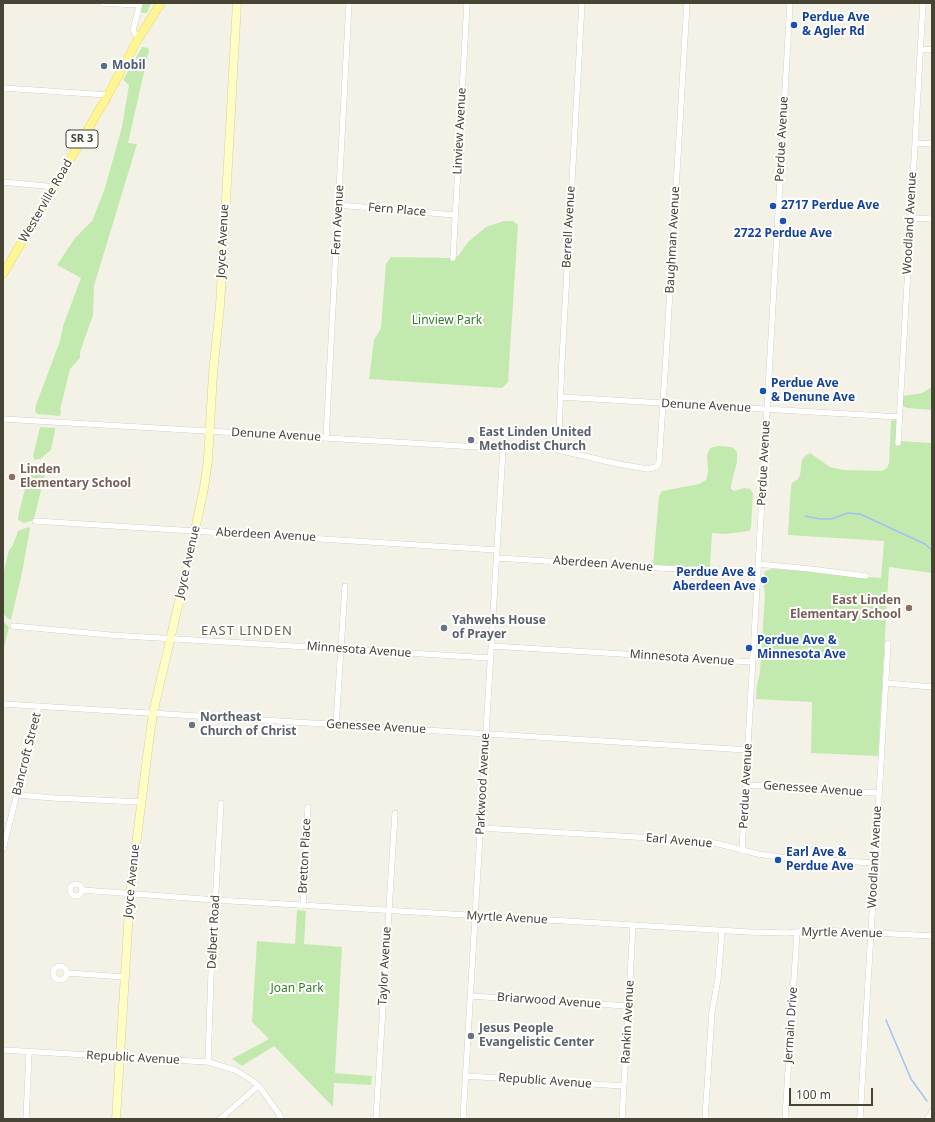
<!DOCTYPE html>
<html>
<head>
<meta charset="utf-8">
<style>
	body { margin:0 }
	#map { position:relative; width:935px; height:1122px; overflow:hidden; background:#f4f2e7; font-family:"Noto Sans",sans-serif }
	canvas { display:block }
	.frame { position:absolute; inset:0; border:4px solid #474435; pointer-events:none }
	.scale { position:absolute; left:789px; top:1088px; width:84px; height:18px; box-sizing:border-box; border:2px solid #474435; border-top:0; padding-left:5px; font-size:12px; line-height:14px; white-space:nowrap; color:#474435; -webkit-text-stroke:3px #fff; paint-order:stroke }
</style>
</head>
<body>
<div id="map">
<canvas width="935" height="1122"></canvas>
<div class="frame"></div>
<div class="scale">100 m</div>
</div>
<script>
const context = document.querySelector('canvas').getContext('2d');
context.lineJoin = 'round';
function paint(path, color) { context.fillStyle = color; context.fill(path, 'evenodd'); }
const poly = rows => new Path2D(rows.map(r => 'M' + r).join(''));
function strokePath(path, color, width, dash) { context.strokeStyle = color; context.lineWidth = width; context.lineCap = dash ? 'butt' : 'round'; context.setLineDash(dash || []); context.stroke(path); }
function drawText(font, color, halo, rows, align = 'center') {
  context.font = font + ' "Noto Sans",sans-serif'; context.lineWidth = 4; context.setLineDash([]); context.textBaseline = 'middle'; context.strokeStyle = halo; context.fillStyle = color; for (const [text, x, y, turn = 0] of rows) {
    context.save(); context.translate(x, y); context.rotate((+turn || 0) * Math.PI / 180); context.textAlign = isNaN(turn) ? turn : align; if (halo) context.strokeText(text, 0, 0); context.fillText(text, 0, 0); context.restore();
  }
}
paint(poly([
	[142,3,151,3,148,11,146,13,142,13,141,11],
	[142,47,148,48,149,50,128,143,137,144,94,286,93,315,80,352,80,358,70,369,60,410,61,411,60,416,37,414,35,411,36,405,60,341,63,326,81,278,57,265,75,238,92,221,105,188,122,127,129,85,123,80],
	[504,221,513,221,518,225,508,382,502,388,369,379,374,340,381,328,386,264,391,257,453,258,458,256,468,242,486,227],
	[932,387,932,410,907,408,902,406,903,396,922,393],
	[896,419,898,422,898,441,932,443,932,573,889,567,878,756,811,753,812,702,756,699,757,685,760,672,765,594,763,581,764,575,765,571,772,569,804,570,856,576,881,578,884,541,788,535,791,487,792,483,798,479,800,475,802,460,805,456,810,453,830,467,844,470,882,471,887,468,889,463,891,421],
	[40,427,55,428,55,430,51,450,40,459,35,460,33,456],
	[718,446,732,447,737,452,737,462,731,485,731,489,734,491,744,488,750,489,753,493,751,528,749,531,726,534,712,533,710,567,653,565,659,496,662,491,699,484,706,480,708,472,707,455,710,448],
	[32,467,34,467,38,472,44,472,45,474,34,519,31,521,24,523,18,520,18,517,30,468],
	[29,527,30,528,22,573,11,620,7,618,3,613,3,575,9,550,13,545,18,531,23,529],
	[3,621,9,627,3,651],
	[297,910,306,911,304,944,342,947,335,1073,372,1076,371,1085,334,1083,333,1107,274,1046,242,1066,232,1059,269,1039,252,1022,257,941,295,944]
]), '#c3eaae');
strokePath(poly([
	[805,516,820,519,831,519,848,513,860,514,925,544,932,550],
	[886,1020,911,1079,927,1101]
]), '#a0c2f3', 1.5);
const street = poly([
	[102,3,139,5],
	[138,39,133,30,140,3],
	[920,49,932,50],
	[3,88,108,95],
	[915,143,932,144],
	[3,182,55,187],
	[338,205,455,215],
	[910,218,932,219],
	[453,258,467,3],
	[561,397,899,417],
	[3,419,461,446,503,448,550,448,618,464,648,469,656,467,659,463,666,357,687,3],
	[326,438,349,3],
	[898,443,923,3],
	[550,448,557,442,559,432,562,361,582,3],
	[35,521,497,550],
	[497,558,758,574],
	[758,564,810,569,866,576],
	[13,626,110,635,490,658],
	[491,646,753,662],
	[886,683,932,687],
	[3,704,748,750],
	[336,725,345,586],
	[746,785,879,793],
	[17,795,54,798,141,802],
	[481,828,687,840,715,843,758,854,779,857,875,863],
	[3,849,39,706],
	[742,851,790,3],
	'70 890a6 6 0 1 1 12 0a6 6 0 1 1-12 0Z',
	[82,890,216,900,749,932,787,933,820,930,932,936],
	[303,905,308,807],
	'53 973a7 7 0 1 1 14 0a7 7 0 1 1-14 0Z',
	[67,973,125,977],
	[470,996,628,1006],
	[3,1050,208,1062,235,1070,253,1081,262,1090,279,1114,281,1119],
	[208,1062,211,974,221,803],
	[466,1076,624,1086],
	[26,1119,29,1052],
	[220,1119,258,1086],
	[376,1119,395,813],
	[463,1119,503,448],
	[622,1119,633,926],
	[705,1119,712,1011,718,979,722,931],
	[785,1119,797,932],
	[860,1119,888,643],
	[928,1119,932,1111]
]);
const secondary = poly([
	[116,1119,130,894,147,757,153,713,186,572,204,488,208,460,213,373,220,306,237,3]
]);
const primary = poly([
	[3,274,108,95,138,39,161,3]
]);
strokePath(street, '#c0bca9', 6);
strokePath(secondary, '#d6d194', 9);
strokePath(primary, '#e8d960', 9);
strokePath(street, '#fff', 5.5);
strokePath(secondary, '#fffcc5', 8);
strokePath(primary, '#fff594', 8);
for (const [x, y, r, color] of [
	[794,25,4,"#1a4fb4"],
	[104,66,4,"#5c6f8a"],
	[773,206,4,"#1a4fb4"],
	[783,221,4,"#1a4fb4"],
	[763,391,4,"#1a4fb4"],
	[471,440,4,"#6b7280"],
	[12,477,4,"#8d6e63"],
	[764,580,4,"#1a4fb4"],
	[909,608,4,"#8d6e63"],
	[444,628,4,"#6b7280"],
	[749,648,4,"#1a4fb4"],
	[192,725,4,"#6b7280"],
	[778,860,4,"#1a4fb4"],
	[471,1036,4,"#6b7280"]
]) { const dot = new Path2D(); dot.arc(x, y, r, 0, 2 * Math.PI); context.fillStyle = color; context.fill(dot); strokePath(dot, '#fff', 1.5); }
for (const [x, y, w] of [
	[82,139,32]
]) { const box = new Path2D(); box.roundRect(x - w / 2, y - 9, w, 18, 3); context.fillStyle = '#fff'; context.fill(box); strokePath(box, '#474435', 1); }
drawText('bold 11px', '#474435', null, [
	["SR 3",82,139]
]);
drawText('bold 12px', '#164399', '#fff', [
	["Perdue Ave",802,18],
	["& Agler Rd",802,32],
	["2717 Perdue Ave",781,206],
	["2722 Perdue Ave",783,234,"center"],
	["Perdue Ave",771,384],
	["& Denune Ave",771,398],
	["Perdue Ave &",756,573,"right"],
	["Aberdeen Ave",756,587,"right"],
	["Perdue Ave &",757,641],
	["Minnesota Ave",757,655],
	["Earl Ave &",786,853],
	["Perdue Ave",786,867]
], 'left');
drawText('bold 12px', '#4e5e75', '#fff', [
	["Mobil",112,66]
], 'left');
drawText('12px', '#474435', '#fff', [
	["Linview Avenue",460,131,-87],
	["Perdue Avenue",782,139,-87],
	["Westerville Road",46,201,-60],
	["Fern Place",397,210,5],
	["Fern Avenue",338,220,-87],
	["Woodland Avenue",910,223,-87],
	["Berrell Avenue",569,227,-87],
	["Baughman Avenue",673,240,-87],
	["Joyce Avenue",223,241,-87],
	["Denune Avenue",706,406,3],
	["Denune Avenue",276,435,3],
	["Perdue Avenue",764,463,-87],
	["Aberdeen Avenue",266,535,3],
	["Joyce Avenue",188,562,-77],
	["Aberdeen Avenue",603,564,4],
	["Minnesota Avenue",359,650,4],
	["Minnesota Avenue",682,658,4],
	["Genessee Avenue",376,727,3],
	["Bancroft Street",27,754,-76],
	["Parkwood Avenue",483,784,-87],
	["Perdue Avenue",746,786,-87],
	["Genessee Avenue",813,789,4],
	["Earl Avenue",679,841,5],
	["Bretton Place",305,856,-87],
	["Woodland Avenue",875,857,-87],
	["Joyce Avenue",132,881,-84],
	["Myrtle Avenue",507,918,3],
	["Delbert Road",214,932,-87],
	["Myrtle Avenue",842,933,1],
	["Taylor Avenue",385,966,-87],
	["Briarwood Avenue",549,1001,4],
	["Rankin Avenue",628,1022,-87],
	["Jermain Drive",791,1025,-86],
	["Republic Avenue",133,1058,3],
	["Republic Avenue",545,1081,4]
]);
drawText('12px', '#367c26', '#fff', [
	["Linview Park",447,321],
	["Joan Park",297,989]
]);
drawText('bold 12px', '#5b616d', '#fff', [
	["East Linden United",479,433],
	["Methodist Church",479,447],
	["Yahwehs House",452,621],
	["of Prayer",452,635],
	["Northeast",200,718],
	["Church of Christ",200,732],
	["Jesus People",479,1029],
	["Evangelistic Center",479,1043]
], 'left');
drawText('bold 12px', '#785e54', '#fff', [
	["Linden",20,470],
	["Elementary School",20,484],
	["East Linden",901,601,"right"],
	["Elementary School",901,615,"right"]
], 'left');
context.letterSpacing = '1px';
drawText('13px', '#6a644c', '#fff', [
	["EAST LINDEN",247,631]
]);
context.letterSpacing = '0px';
</script>
</body>
</html>
